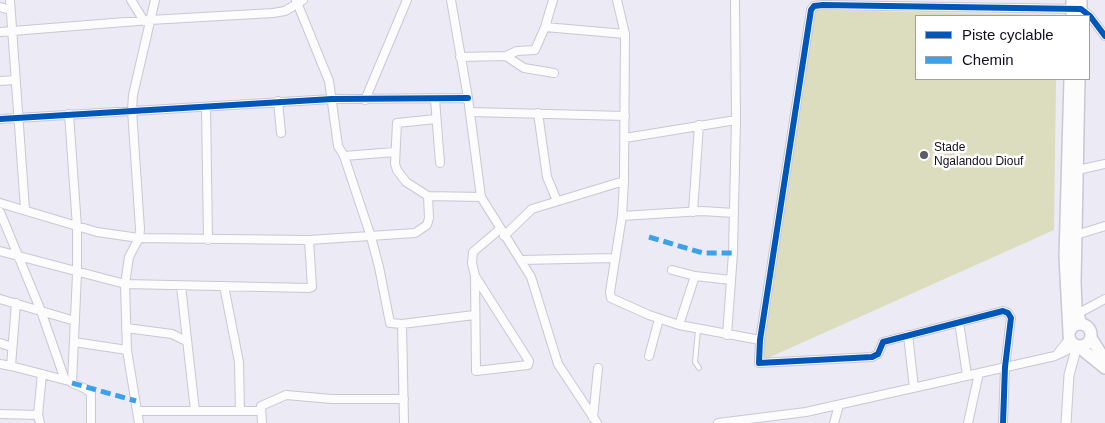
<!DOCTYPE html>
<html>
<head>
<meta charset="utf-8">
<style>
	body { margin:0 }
	#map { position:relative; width:1105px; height:423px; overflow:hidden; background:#eceaf4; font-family:Helvetica,sans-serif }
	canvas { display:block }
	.legend { position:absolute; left:915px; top:15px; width:175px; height:65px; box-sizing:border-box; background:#fff; border:1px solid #a09fa5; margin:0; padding:6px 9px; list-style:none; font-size:15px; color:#12101e }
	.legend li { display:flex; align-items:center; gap:10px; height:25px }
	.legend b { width:25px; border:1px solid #a09fa5 }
</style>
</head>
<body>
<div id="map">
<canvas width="1105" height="423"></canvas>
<ul class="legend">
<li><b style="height:6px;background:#0057b8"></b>Piste cyclable</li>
<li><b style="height:6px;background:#3da1ea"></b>Chemin</li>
</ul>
</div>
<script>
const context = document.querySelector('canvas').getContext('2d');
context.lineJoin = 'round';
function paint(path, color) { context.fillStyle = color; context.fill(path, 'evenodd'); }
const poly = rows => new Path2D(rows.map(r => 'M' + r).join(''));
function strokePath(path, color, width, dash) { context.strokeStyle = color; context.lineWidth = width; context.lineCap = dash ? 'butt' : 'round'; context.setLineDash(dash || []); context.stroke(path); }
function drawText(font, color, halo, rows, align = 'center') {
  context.font = font + ' Helvetica,sans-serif'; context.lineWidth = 5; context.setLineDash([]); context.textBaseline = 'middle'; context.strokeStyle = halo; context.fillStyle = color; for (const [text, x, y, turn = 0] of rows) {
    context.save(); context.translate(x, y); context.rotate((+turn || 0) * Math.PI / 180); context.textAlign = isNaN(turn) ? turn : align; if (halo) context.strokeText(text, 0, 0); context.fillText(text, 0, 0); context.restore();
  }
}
paint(poly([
	[815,10,1057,15,916,16,916,79,1056,79,1054,230,761,361]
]), '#dcdcbe');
const service = poly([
	[698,330,695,362,699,368]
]);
const minor = poly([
	[10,0,25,209],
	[131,0,144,21],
	[296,0,329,81,338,146,344,156,371,237,379,267,390,323,402,324,474,315],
	[451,0,468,98,481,197,531,277,558,364,597,423],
	[617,0,625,34,624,181,622,216,610,292,611,298,649,315,679,325,760,340],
	[0,7,10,10],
	[545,27,625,34],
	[0,32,150,20,273,13,285,11,303,0],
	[506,56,524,68,554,73],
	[460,57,506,56,517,51,535,50,545,27,553,0],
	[0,81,15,80],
	[435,99,440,163],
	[365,100,407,0],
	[278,101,281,133],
	[206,107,208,240],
	[470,112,625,116],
	[538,113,547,177,557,201],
	[69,114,77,227,77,274,72,383,86,389,91,394,91,423],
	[0,119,332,99,468,98],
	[436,119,397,123,395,164,397,170,406,182,428,196,481,197],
	[625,138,736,120],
	[344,156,395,152],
	[1078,170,1105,164],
	[0,203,97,232,139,238,309,240,415,233,427,225,429,218,428,196],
	[0,212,41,311,65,380],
	[693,212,699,125],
	[622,216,702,211,734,213],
	[1076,235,1105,226],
	[504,236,532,209,624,181],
	[0,251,125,284,309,288,312,287,309,240],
	[521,260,615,258],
	[672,270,695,276,731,280],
	[475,276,476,371,528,365,529,361,475,276,472,263,473,252,500,229],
	[181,286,195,411],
	[224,286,239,362,240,411],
	[0,299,75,321],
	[16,303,11,366,69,381],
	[1077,314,1105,299],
	[959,322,967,375],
	[402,324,404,423],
	[679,325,695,276],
	[126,328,172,334,186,341],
	[727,335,733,253,736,120,735,0],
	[908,335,914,388],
	[74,342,127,350],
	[0,343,12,347],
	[1058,353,1069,339],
	[649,356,659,319],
	[0,364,11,366],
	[139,411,260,411],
	[0,414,38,415],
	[593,418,598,368],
	[40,423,38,415,42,374],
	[139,423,127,350,125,284,129,257,139,238,140,229,132,110,133,95,155,0],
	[262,423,261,406,286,395,332,399,404,399],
	[718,423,806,412,1055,356,1076,346],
	[834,423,839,405],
	[968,423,979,373],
	[1003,423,1005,367,1011,318,1008,313,1003,311,883,342,878,354,872,357,759,363,760,340,811,10,814,6,823,5,1081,9,1090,16,1105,36]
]);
const tertiary = poly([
	[1066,423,1069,375,1077,346]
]);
const primary = poly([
	[1072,16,1072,0],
	[1081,16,1081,0],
	[1079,79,1075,282,1076,308,1081,324],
	'1069 335a11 11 0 1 1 22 0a11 11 0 1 1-22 0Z',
	[1069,332,1065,257,1070,79],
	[1091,338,1105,360],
	[1079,347,1105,368]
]);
strokePath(service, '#c9c7d4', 6);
strokePath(minor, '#c9c7d4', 10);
strokePath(tertiary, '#c9c7d4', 11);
strokePath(primary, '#c9c7d4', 14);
strokePath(service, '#fcfcfd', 4);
strokePath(minor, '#fcfcfd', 8);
strokePath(tertiary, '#fcfcfd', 9);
strokePath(primary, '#fcfcfd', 11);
strokePath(poly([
	[649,237,703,253,733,253],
	[72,383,136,401]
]), '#3da1ea', 5, [10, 5]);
strokePath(poly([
	[0,119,332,99,468,98],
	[1003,423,1005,367,1011,318,1008,313,1003,311,883,342,878,354,872,357,759,363,760,340,811,10,814,6,823,5,1081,9,1090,16,1105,36]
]), '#0057b8', 6);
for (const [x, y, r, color] of [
	[924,155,5,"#5e5c69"]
]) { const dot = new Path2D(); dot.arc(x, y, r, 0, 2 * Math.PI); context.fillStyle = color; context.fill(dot); strokePath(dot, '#fff', 2); }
drawText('12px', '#12101e', '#fff', [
	["Stade",934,148],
	["Ngalandou Diouf",934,162]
], 'left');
</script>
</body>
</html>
